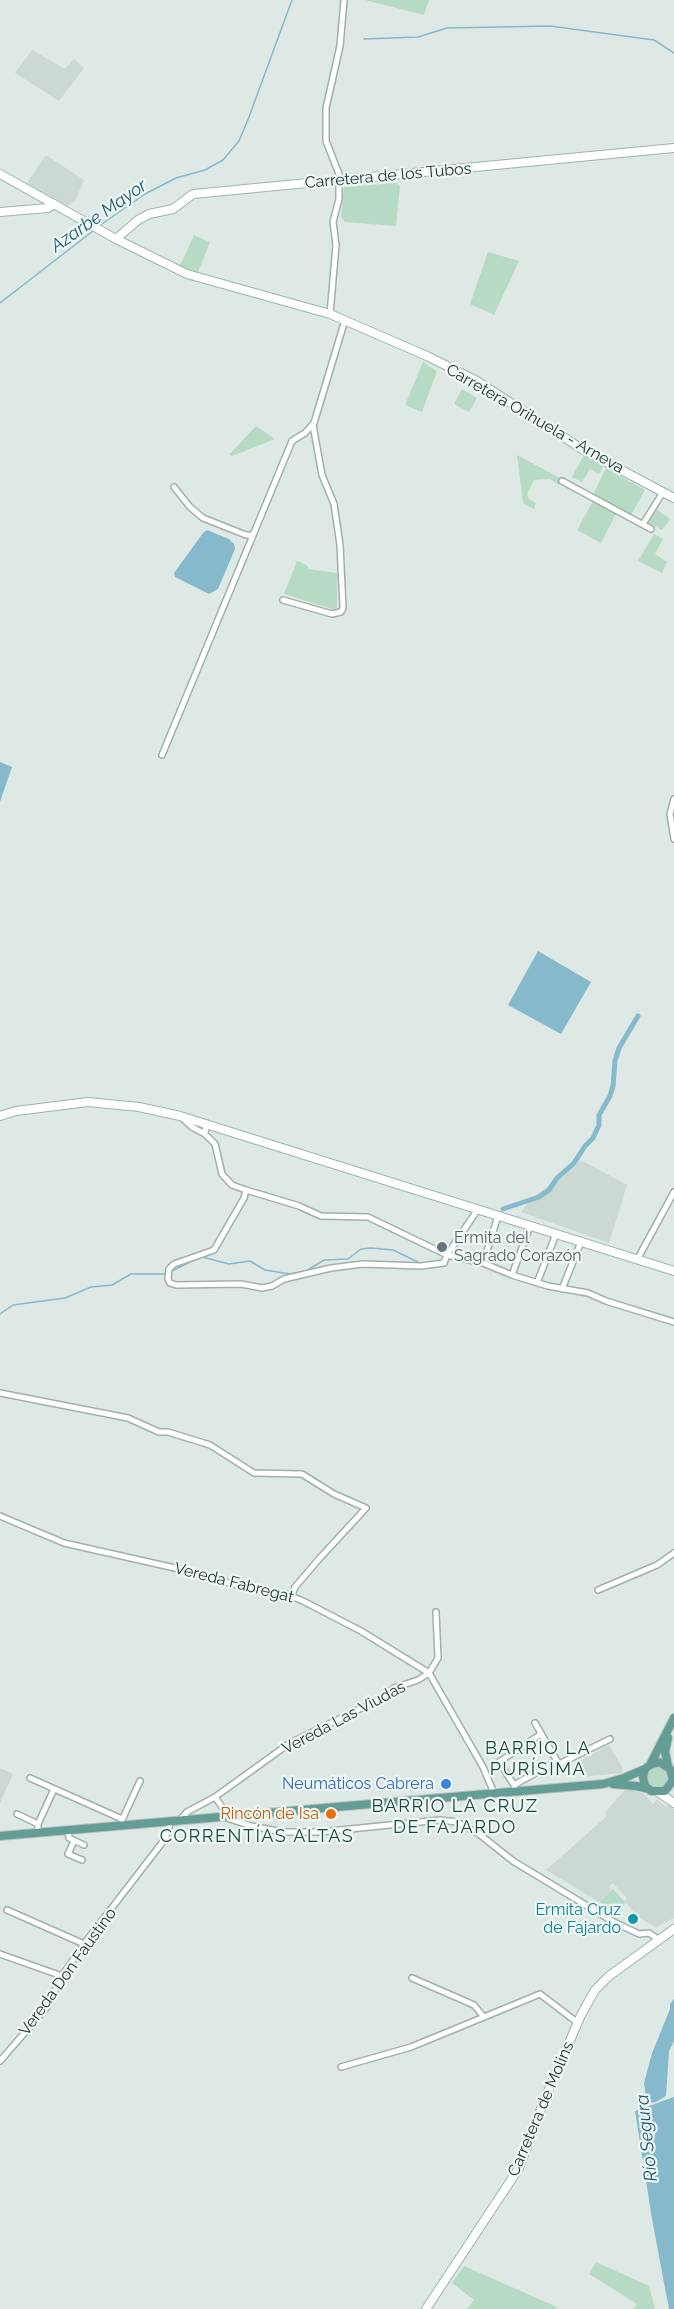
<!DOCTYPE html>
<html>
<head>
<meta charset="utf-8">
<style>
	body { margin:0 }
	canvas { display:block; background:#dee9e5 }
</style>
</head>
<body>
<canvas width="674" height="2309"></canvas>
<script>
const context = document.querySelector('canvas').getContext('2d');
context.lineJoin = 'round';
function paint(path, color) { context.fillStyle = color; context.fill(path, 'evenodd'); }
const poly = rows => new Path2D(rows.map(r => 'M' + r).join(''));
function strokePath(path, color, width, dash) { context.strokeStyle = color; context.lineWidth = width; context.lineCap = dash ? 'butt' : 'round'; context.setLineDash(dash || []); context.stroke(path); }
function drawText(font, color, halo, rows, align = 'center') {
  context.font = font + ' Raleway,sans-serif'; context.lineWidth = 4.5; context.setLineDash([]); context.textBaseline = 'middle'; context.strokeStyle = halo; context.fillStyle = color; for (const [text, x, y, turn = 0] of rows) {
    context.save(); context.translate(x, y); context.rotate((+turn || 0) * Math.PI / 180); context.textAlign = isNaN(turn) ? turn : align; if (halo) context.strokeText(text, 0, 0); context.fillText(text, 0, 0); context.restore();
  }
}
paint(poly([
	[32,50,65,69,74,59,84,68,59,101,15,73],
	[46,155,84,180,75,201,67,206,27,183],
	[581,1160,627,1185,609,1243,521,1212,530,1200],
	[609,1745,622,1767,622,1773,582,1777,581,1760],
	[0,1768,13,1774,0,1803],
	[627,1788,644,1794,653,1804,657,1799,666,1807,669,1805,674,1809,674,1918,656,1927,639,1918,625,1902,626,1897,613,1883,609,1887,611,1890,599,1902,546,1870,606,1817,605,1812]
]), '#ccd8d4');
paint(poly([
	[365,0,429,0,424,15],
	[397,183,400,186,396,226,345,222,341,217,344,187],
	[194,235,210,242,198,272,180,266],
	[488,252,519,261,494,315,470,304],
	[423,362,437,371,422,412,405,405],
	[462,389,477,398,469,412,454,404],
	[256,426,275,439,232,456,229,455],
	[517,455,562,479,559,485,550,479,534,480,527,494,529,499,536,503,534,509,523,503],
	[584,455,603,466,599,474,590,469,582,482,572,477],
	[606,468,645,490,631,515,593,495],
	[593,501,616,514,601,543,577,530],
	[656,509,670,519,662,530,648,523],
	[654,534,663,539,655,554,667,562,662,573,638,561],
	[297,561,307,565,308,569,337,573,337,609,332,609,284,594],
	'648 1778a10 10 0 1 1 20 0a10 10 0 1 1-20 0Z',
	[613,1889,625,1902,618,1913,599,1902],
	[596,2262,649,2286,655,2309,633,2309,637,2304,589,2274],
	[464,2266,557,2307,555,2309,467,2309,474,2300,452,2283]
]), '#b7dac5');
paint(poly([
	[207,530,229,539,234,544,235,549,218,589,209,594,175,577,174,573,203,533],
	[0,762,12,767,0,802],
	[538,951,591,982,561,1034,508,1005],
	[674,1999,674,2041,669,2051,666,2096,656,2102,647,2103,644,2083,652,2053,670,2009,670,2004],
	[674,2097,674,2309,669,2309,652,2219,635,2111]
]), '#87b9cd');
strokePath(poly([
	[364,39,418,37,447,28,550,26,654,40,674,53],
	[99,226,145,194,176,178,205,170,223,160,239,141,249,117,292,0],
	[0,303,93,231],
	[202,1257,229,1264,250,1261,265,1270,290,1274,306,1271,324,1260,348,1259,361,1249,371,1248,393,1250,418,1262],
	[172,1271,198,1258],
	[0,1314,13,1305,65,1298,91,1287,112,1285,131,1274,166,1274]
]), '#87b9cd', 1.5);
strokePath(poly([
	[503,1209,539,1197,549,1190,557,1178,574,1163,585,1146,593,1138,599,1125,599,1115,610,1096,613,1086,615,1061,619,1048,638,1016]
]), '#87b9cd', 5);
const street = poly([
	[330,314,336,245,333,222,339,199,339,174,326,141,326,108,340,46,344,0],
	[562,481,651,529],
	[174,487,190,507,203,518,246,535,253,535],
	[643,524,663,492],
	[283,600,332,614,341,612,343,608,340,545,334,504,322,475,313,425],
	[162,755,292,441,305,433,314,423,345,320],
	[674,799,670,814,674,839],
	[183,1119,192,1127,205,1134],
	[206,1123,205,1134,215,1144,222,1174,232,1185,246,1190],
	[478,1209,447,1255,444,1263,421,1266,363,1264,331,1268,284,1279,272,1286,262,1288,241,1284,176,1285,170,1283,168,1279,169,1269,174,1264,214,1250,244,1198,246,1190,299,1206,321,1216,368,1217,447,1255,483,1263,512,1275,548,1286,588,1293,606,1301,674,1322],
	[637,1260,674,1192],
	[483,1263,498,1216],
	[512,1275,530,1226],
	[537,1283,556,1234],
	[562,1289,581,1242],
	[0,1393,128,1418,159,1432,168,1432,210,1445,254,1473,302,1474,334,1494,366,1508,319,1559,295,1587,291,1597],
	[0,1516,64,1543,175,1568,258,1591,286,1594,303,1601,361,1631,429,1673,483,1767,494,1793],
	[598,1590,657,1565,674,1553],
	[535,1723,557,1761],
	[30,1778,122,1819],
	[514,1785,499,1762,541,1734],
	[515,1792,514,1785,557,1761,559,1764,610,1739],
	[215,1797,229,1817],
	[17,1814,38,1824],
	[227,1818,251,1826,283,1832,320,1832,440,1820,457,1822,479,1834,513,1861,612,1921,639,1934,649,1933,659,1940],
	[122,1820,140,1781],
	[180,1820,187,1812,215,1797,290,1743,380,1699,394,1688,418,1680,429,1673,438,1658,436,1612],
	[68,1830,69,1838,84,1845],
	[38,1833,38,1824,54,1789],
	[74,1841,68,1854,82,1860],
	[7,1910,84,1944],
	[0,1954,62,1976],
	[412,1978,474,2005,483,2016],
	[0,2061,47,2007,62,1976,84,1944,165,1839,171,1821],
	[341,2067,411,2047,540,1994,578,2023]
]);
const secondary = poly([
	[0,174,116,239,187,274,330,314,427,356,477,381,582,449,674,498],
	[0,212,48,208,54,204],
	[116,239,138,220,149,214,173,209,193,194,674,148],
	[0,1116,16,1111,88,1102,139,1107,180,1116,674,1271],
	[658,1792,674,1803],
	[426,2309,519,2168,544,2101,581,2015,595,1990,609,1976,674,1929]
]);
const primary = poly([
	[668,1738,665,1751,668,1766],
	[650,1765,659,1762,670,1769,673,1780,665,1791,651,1791,645,1786,643,1777,645,1769,650,1765,674,1718],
	[613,1784,636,1786,649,1789],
	[0,1836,579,1786,603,1784,624,1778,645,1769]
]);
strokePath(street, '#a1b0ac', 8);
strokePath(secondary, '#9db4af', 10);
strokePath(primary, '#bcc3c2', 10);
strokePath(street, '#fff', 5);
strokePath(secondary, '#fff', 8);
strokePath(primary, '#649d95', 8);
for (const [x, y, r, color] of [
	[442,1247,6,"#6b7280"],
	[446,1784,6,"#3f7fe0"],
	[331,1814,6,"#e8710a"],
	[633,1919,6,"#0f9aa8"]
]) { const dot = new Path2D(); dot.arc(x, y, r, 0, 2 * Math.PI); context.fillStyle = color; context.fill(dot); strokePath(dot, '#eef6f3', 2); }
drawText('16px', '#203834', '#eef6f3', [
	["Carretera de los Tubos",388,176,-5],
	["Carretera Orihuela - Arneva",535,419,30],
	["Vereda Fabregat",234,1583,14],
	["Vereda Las Viudas",344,1718,-28],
	["Vereda Don Faustino",68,1972,-54],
	["Carretera de Molins",541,2109,-67]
]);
drawText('16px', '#5b616d', '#eef6f3', [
	["Ermita del",454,1238],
	["Sagrado Corazón",454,1256]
], 'left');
drawText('16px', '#366cbe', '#eef6f3', [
	["Neumáticos Cabrera",434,1784]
], 'right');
drawText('16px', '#c56008', '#eef6f3', [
	["Rincón de Isa",319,1814]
], 'right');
drawText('16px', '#0d838f', '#eef6f3', [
	["Ermita Cruz",621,1910],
	["de Fajardo",621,1928]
], 'right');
drawText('italic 18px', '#1d5870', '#eef6f3', [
	["Azarbe Mayor",99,216,-35],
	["Río Segura",647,2138,-96]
]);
context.letterSpacing = '1.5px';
drawText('18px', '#1d4843', '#eef6f3', [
	["BARRIO LA",538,1749],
	["PURÍSIMA",538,1770],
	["BARRIO LA CRUZ",455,1807],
	["DE FAJARDO",455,1828],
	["CORRENTÍAS ALTAS",257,1837]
]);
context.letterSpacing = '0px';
</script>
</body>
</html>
